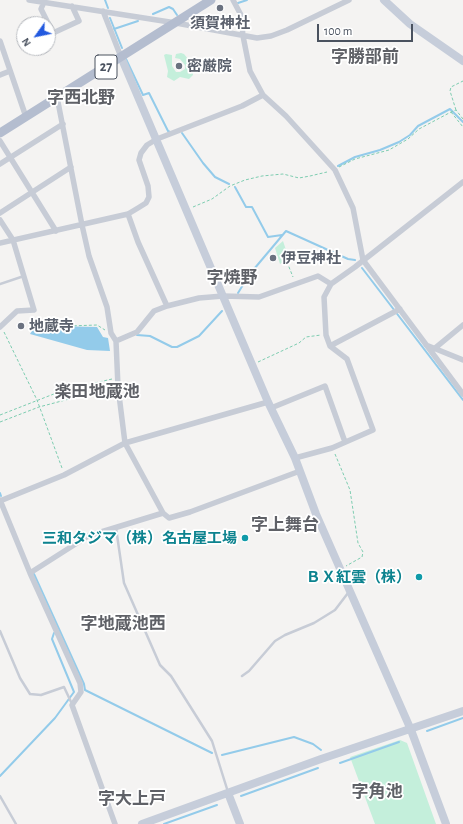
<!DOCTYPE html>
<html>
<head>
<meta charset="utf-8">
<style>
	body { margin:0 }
	#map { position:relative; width:463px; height:824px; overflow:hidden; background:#f4f3f2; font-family:"Alegreya Sans",sans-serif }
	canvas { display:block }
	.north { position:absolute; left:16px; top:16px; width:40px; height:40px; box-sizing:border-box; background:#fff; border:1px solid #b7babf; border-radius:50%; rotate:237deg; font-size:11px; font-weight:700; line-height:16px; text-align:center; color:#4a525f }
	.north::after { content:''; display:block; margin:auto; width:14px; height:18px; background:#2259df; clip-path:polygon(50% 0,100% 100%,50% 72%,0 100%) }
	.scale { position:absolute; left:317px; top:24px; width:96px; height:18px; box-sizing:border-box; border:2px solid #4a525f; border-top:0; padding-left:5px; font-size:12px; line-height:14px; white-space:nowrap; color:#4a525f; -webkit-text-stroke:3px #fff; paint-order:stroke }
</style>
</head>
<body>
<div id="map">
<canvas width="463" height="824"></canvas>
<div class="north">N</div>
<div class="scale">100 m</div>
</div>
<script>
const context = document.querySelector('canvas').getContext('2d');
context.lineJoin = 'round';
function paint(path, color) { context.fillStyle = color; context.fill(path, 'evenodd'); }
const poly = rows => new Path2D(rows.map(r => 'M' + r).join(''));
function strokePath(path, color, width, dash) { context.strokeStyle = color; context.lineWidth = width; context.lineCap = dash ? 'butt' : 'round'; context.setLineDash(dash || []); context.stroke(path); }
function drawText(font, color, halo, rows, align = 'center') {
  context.font = font + ' "Alegreya Sans","Noto Sans JP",sans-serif'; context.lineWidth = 3.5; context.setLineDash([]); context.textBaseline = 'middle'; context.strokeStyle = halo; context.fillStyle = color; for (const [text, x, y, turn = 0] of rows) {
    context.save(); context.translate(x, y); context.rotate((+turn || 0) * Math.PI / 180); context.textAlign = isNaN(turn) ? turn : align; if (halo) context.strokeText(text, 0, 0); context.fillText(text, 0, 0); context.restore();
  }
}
paint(poly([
	[181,53,184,54,192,64,193,75,189,79,180,77,174,81,167,77,168,71,164,55,166,54,172,55,172,66,176,72,180,72,185,69,185,65,180,59,175,58,176,54],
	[283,241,289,259,280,264,275,248],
	[400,740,407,743,436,824,375,824,350,757]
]), '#c4efdb');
paint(poly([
	[37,323,52,326,97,327,103,337,108,338,110,351,87,350,30,334]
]), '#93cbea');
strokePath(poly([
	[105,0,108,8],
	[238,3,247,0],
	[153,14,169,7,173,9,177,15],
	[110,18,122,48],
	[114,29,138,21],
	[126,59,143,95,149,93,168,131,170,132],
	[182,133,203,163,215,177,229,184],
	[338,166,355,157,380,150,399,142,410,135,418,126,450,109,463,122],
	[235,187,246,207,252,207,268,237,282,235],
	[362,268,463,400],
	[238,293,249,275,286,231,348,259,355,260],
	[137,335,150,336,172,347,177,347,199,336,222,311],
	[0,493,1,496],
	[34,574,84,684,85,690,212,753],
	[427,731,463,718],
	[222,755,294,737,313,744,321,750],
	[340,763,399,742],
	[0,776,55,718,74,692,52,639,54,633],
	[241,796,318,768],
	[164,824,217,805]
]), '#93cbea', 2);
strokePath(poly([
	[456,110,450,91,451,87,463,81],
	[451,112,463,127],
	[339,167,355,159,389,150,408,139,419,129,451,112,456,110,463,119],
	[193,207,212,199,230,186,245,180,262,176,283,174,299,178,310,176,327,172],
	[287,262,293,277],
	[44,323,68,326,97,325,105,330],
	[4,332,37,400,62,468],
	[258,362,299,343,306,337,321,335],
	[0,415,64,390,112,379],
	[0,422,39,407,111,388],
	[335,454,350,490,358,543,363,552,362,557,346,566]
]), '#7dccb0', 1, [3, 2]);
strokePath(poly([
	[0,284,24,276],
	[116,528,124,583,160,665,171,676,212,741,228,792],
	[0,631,20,678,30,694,41,695,64,687,72,704],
	[242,676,249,671,275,641,285,635,314,623,327,615,335,610,348,593],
	[0,796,16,824]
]), '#c7ccd6', 2.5);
strokePath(poly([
	[29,0,176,23,257,38,271,36,287,30,349,0],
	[233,0,241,15,243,36,250,71,263,95,286,116,335,170,353,208,363,260,463,394],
	[44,2,41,9,53,33,79,21,72,6],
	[103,11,121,57],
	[0,41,26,117],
	[0,75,10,71],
	[57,97,82,225,89,256,107,307,111,333,116,341,118,387,125,443,163,513,169,518,190,512,300,471],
	[0,141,56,231],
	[0,164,63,124],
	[0,213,71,167],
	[128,214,138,242,167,306],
	[0,220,13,240,34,310,17,311,0,327],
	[0,243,128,214,138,208,146,203,149,197,148,186,139,160,141,153,147,145,157,139,242,106,263,95],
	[116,341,137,332,154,311,167,306,199,298,223,296,259,297,318,276,331,284],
	[426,345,463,360],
	[330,346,400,309],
	[435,348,463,325],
	[271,408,325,386,345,442],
	[295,458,332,448,373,430,347,359,330,346,326,335,324,297,331,284,355,267,463,182],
	[0,500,30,573,80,683,81,692,72,705,115,824],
	[0,501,64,475,125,443,268,402],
	[30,573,88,536,163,513]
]), '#c7ccd6', 5.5);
strokePath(poly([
	[384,0,410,24,463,61],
	[121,57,268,402,295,458,316,514,411,730,446,824],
	[228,793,240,824],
	[142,824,321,759,463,711]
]), '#c6cdda', 8);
strokePath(poly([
	[0,133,211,0]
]), '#b4bdcf', 9);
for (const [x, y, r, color] of [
	[220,8,4,"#6b7280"],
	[179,66,4,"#6b7280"],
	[273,258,4,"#6b7280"],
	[21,326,4,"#6b7280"],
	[245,538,4,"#0f9aa8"],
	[419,577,4,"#0f9aa8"]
]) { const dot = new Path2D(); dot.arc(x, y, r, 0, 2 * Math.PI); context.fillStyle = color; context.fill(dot); strokePath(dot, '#fff', 1.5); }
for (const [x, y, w] of [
	[106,67,22]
]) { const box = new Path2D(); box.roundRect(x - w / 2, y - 12, w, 24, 3); context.fillStyle = '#fff'; context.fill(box); strokePath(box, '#4a525f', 1); }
drawText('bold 14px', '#4a525f', null, [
	["27",106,67]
]);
drawText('bold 15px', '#5b616d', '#fff', [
	["須賀神社",220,23,"center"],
	["密厳院",187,66],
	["伊豆神社",281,258],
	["地蔵寺",29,326]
], 'left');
drawText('bold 15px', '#0d838f', '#fff', [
	["三和タジマ（株）名古屋工場",237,538],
	["ＢＸ紅雲（株）",411,577]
], 'right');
drawText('bold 17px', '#5f6167', '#fff', [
	["字勝部前",365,57],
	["字西北野",81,98],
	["字焼野",232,278],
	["楽田地蔵池",97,392],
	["字上舞台",285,525],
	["字地蔵池西",123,624],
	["字角池",377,792],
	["字大上戸",132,799]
]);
</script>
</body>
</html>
